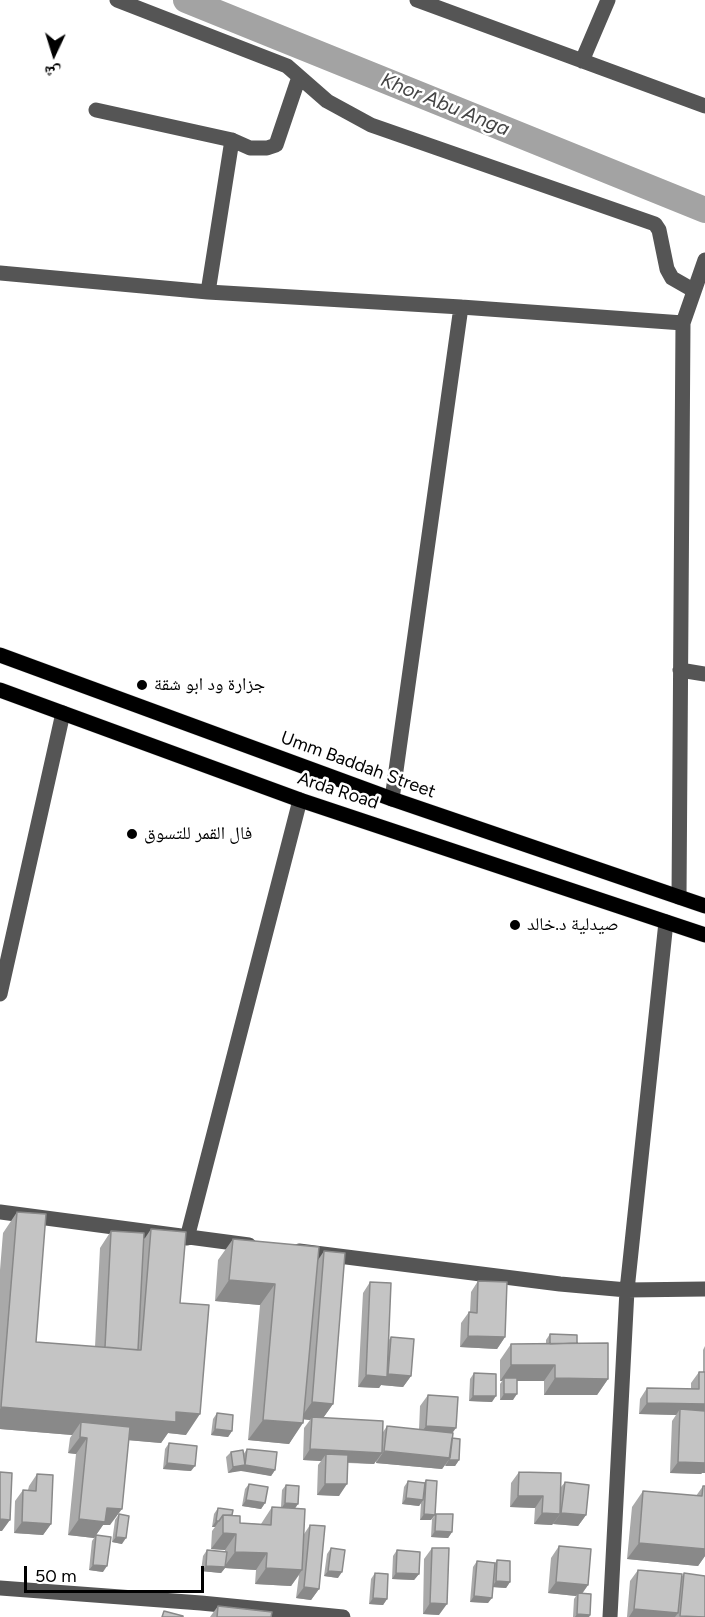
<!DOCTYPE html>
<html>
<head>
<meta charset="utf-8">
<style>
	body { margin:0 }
	#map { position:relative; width:705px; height:1617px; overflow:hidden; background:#fff; font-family:Figtree,"Noto Naskh Arabic",sans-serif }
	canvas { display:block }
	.north { position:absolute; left:24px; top:24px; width:60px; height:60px; -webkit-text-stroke:4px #fff; paint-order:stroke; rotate:184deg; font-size:16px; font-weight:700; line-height:24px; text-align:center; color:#000 }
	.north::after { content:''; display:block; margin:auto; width:21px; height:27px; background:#000; clip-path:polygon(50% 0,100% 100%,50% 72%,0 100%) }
	.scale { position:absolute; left:24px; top:1566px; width:180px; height:27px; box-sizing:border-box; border:3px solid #000; border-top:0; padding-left:8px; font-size:18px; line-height:21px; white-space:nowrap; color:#000; -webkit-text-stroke:4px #fff; paint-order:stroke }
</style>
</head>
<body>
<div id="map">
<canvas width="705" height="1617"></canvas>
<div class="north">ش</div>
<div class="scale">50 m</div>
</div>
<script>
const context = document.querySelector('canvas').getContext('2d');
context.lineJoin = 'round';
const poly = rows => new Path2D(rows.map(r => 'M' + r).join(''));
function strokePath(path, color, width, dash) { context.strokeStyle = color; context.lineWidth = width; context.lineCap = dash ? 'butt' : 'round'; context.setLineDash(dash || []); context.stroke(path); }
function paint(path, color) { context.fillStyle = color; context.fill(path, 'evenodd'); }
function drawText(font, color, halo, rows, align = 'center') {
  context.font = font + ' Figtree,"Noto Naskh Arabic",sans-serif'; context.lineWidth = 5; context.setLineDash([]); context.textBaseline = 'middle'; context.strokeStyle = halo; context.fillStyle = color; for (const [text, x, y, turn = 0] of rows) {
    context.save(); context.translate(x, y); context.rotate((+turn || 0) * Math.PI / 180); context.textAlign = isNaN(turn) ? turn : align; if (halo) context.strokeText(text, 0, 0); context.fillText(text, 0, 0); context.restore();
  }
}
strokePath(poly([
	[186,0,705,210]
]), '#a3a3a3', 26);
const major = poly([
	[0,655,392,799,705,906],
	[0,690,300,800,705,935]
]);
strokePath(major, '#dbdbdb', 16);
strokePath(poly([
	[117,0,287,66,327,101,371,125,655,224,659,230,667,269,672,278,693,290],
	[417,0,705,106],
	[582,61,608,0],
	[96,110,232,140,250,148,267,148,276,145,299,77],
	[0,273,208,292,461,307,683,323],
	[208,292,232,140],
	[680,670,705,674],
	[392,799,461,307],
	[679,897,683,323,705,260],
	[0,994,63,713],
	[0,1212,249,1245],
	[187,1238,300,800],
	[299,1251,560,1284,627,1290,705,1289],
	[0,1588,201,1603,343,1617],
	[610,1617,627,1290,666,922]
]), '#555', 15);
strokePath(major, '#000', 15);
paint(poly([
	[17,1212,36,1342,95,1347,100,1248,111,1231,143,1241,151,1229,180,1303,186,1435,168,1433,161,1443,128,1440,110,1525,103,1525,94,1538,68,1535,76,1454,68,1453,70,1438,72,1435,0,1429,0,1270,3,1233],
	[233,1239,318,1260,324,1251,333,1404,323,1418,383,1432,387,1426,419,1430,420,1406,428,1395,453,1433,452,1438,459,1460,455,1466,445,1465,442,1469,376,1463,376,1460,374,1464,348,1463,339,1496,317,1495,318,1465,321,1461,303,1460,304,1428,310,1420,304,1419,289,1444,248,1440,260,1305,215,1301,218,1260],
	[478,1281,505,1337,497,1349,460,1347,461,1323,469,1312,470,1312,471,1292],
	[370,1282,388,1341,391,1337,411,1376,403,1387,381,1385,379,1388,358,1387,363,1293],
	[550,1334,577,1343,608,1379,597,1395,544,1395,544,1381,517,1381,513,1400,500,1400,500,1384,502,1381,500,1381,500,1360,511,1344,546,1344,546,1340],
	[705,1346,705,1473,702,1473,701,1474,670,1473,672,1421,676,1415,639,1414,640,1399,647,1388,691,1389,691,1383,699,1372,703,1372,703,1350],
	[474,1373,492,1402,469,1401,470,1379],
	[217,1413,232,1431,228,1437,211,1435,213,1419],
	[169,1443,191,1471,163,1469,165,1449],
	[247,1449,275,1470,271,1476,241,1470,228,1473,226,1457,231,1452,243,1455],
	[519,1472,561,1487,565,1482,586,1515,578,1526,553,1524,554,1522,552,1525,534,1524,535,1508,510,1507,511,1483],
	[37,1474,51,1524,43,1535,14,1533,15,1501,23,1490,28,1490,29,1486],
	[426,1480,431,1520,420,1520,421,1503,419,1506,402,1504,404,1487,408,1481,424,1483],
	[249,1484,265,1503,261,1509,242,1506,245,1489],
	[286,1485,295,1508,304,1534,310,1525,319,1589,311,1600,296,1598,299,1575,291,1586,255,1584,256,1570,225,1568,221,1573,201,1571,203,1556,207,1550,225,1552,225,1550,211,1549,212,1531,215,1527,212,1527,214,1514,218,1508,232,1515,240,1523,261,1524,272,1507,281,1507,282,1490],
	[703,1486,705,1486,705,1556,698,1566,627,1559,632,1507,643,1491,696,1496],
	[119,1514,122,1544,112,1542,115,1520],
	[436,1514,452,1532,448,1538,431,1537,432,1519],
	[96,1535,103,1572,89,1570,92,1541],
	[559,1546,588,1585,582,1594,590,1615,589,1617,573,1617,574,1599,576,1596,548,1593,551,1558],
	[331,1548,338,1578,324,1576,327,1554],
	[432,1548,439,1615,423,1614,424,1559],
	[397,1550,419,1574,414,1580,392,1579,393,1556],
	[497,1560,510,1582,506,1588,493,1587,488,1603,470,1602,473,1567,477,1561,495,1563],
	[638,1570,681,1578,684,1573,705,1617,627,1617,630,1581],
	[375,1573,387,1599,383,1605,369,1604,371,1579],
	[218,1606,271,1617,210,1617]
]), '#a9a9a9');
paint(poly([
	[229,1280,275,1284,260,1305,215,1301],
	[468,1336,505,1337,497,1349,460,1347],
	[511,1365,555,1365,544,1381,504,1381,504,1378,502,1381,500,1381],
	[388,1374,411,1376,403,1387,381,1385,379,1388,358,1387,366,1375,386,1377],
	[555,1378,608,1379,597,1395,544,1395],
	[504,1394,517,1394,513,1400,500,1400],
	[473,1396,496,1396,492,1402,469,1401],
	[312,1402,333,1404,321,1421,312,1417,310,1420,300,1419],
	[647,1403,705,1404,705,1416,680,1409,676,1415,639,1414],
	[1,1407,176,1412,200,1414,186,1435,168,1433,161,1443,80,1436,81,1422,72,1435,0,1429,0,1409],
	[263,1420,303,1423,289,1444,248,1440],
	[426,1426,456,1428,448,1439,418,1437],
	[215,1429,232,1431,228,1437,211,1435],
	[80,1437,87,1438,76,1454,68,1453],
	[310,1449,382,1453,374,1464,325,1461,326,1454,321,1461,303,1460],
	[384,1451,450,1458,442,1469,376,1463],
	[449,1460,459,1460,455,1466,445,1466],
	[678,1462,705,1463,705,1473,702,1473,701,1474,670,1473],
	[167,1463,195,1466,191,1471,163,1469],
	[245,1465,241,1471,228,1473,233,1467],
	[245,1465,275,1470,271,1476,241,1471],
	[325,1484,347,1484,339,1496,317,1495],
	[518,1496,543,1496,535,1508,510,1507],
	[406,1498,423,1500,419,1506,402,1504],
	[246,1500,265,1503,261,1509,242,1506],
	[285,1503,298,1504,294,1510,281,1509],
	[107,1508,122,1509,110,1525,103,1525,94,1538,68,1535,79,1519],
	[542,1513,560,1514,552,1525,534,1524],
	[561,1513,586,1515,578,1526,553,1524],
	[424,1514,435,1515,431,1520,420,1520],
	[0,1519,10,1520,2,1531,0,1531],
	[216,1521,219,1521,215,1527,212,1527],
	[22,1522,51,1524,43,1535,14,1533],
	[435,1531,452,1532,448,1538,431,1537],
	[223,1533,236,1534,225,1550,211,1549],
	[116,1537,126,1538,122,1544,112,1542],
	[639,1543,705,1549,705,1556,698,1566,627,1559],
	[235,1552,267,1553,256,1570,225,1568,221,1573,201,1571,206,1566,224,1567],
	[93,1565,107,1566,103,1572,89,1570],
	[266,1568,302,1570,291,1586,255,1584],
	[328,1571,342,1572,338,1578,324,1576],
	[396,1573,419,1574,414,1580,392,1579],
	[496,1581,510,1582,506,1588,492,1587],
	[556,1582,588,1585,580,1596,578,1593,576,1596,548,1593],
	[304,1587,319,1589,311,1600,296,1598],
	[474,1596,492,1598,488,1603,470,1602],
	[373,1598,387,1599,383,1605,369,1604],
	[430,1603,447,1604,439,1615,423,1614],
	[634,1609,678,1613,675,1617,629,1617],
	[577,1614,590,1615,589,1617,575,1617]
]), '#898989');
const building = poly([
	[17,1212,46,1214,36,1342,141,1350,151,1229,186,1232,180,1303,209,1305,200,1414,176,1412,176,1422,1,1407,17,1212],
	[111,1231,144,1233,138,1350,105,1347,111,1231],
	[233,1239,319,1247,303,1423,263,1420,275,1284,229,1280,233,1239],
	[324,1251,345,1253,333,1404,312,1402,324,1251],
	[478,1281,507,1282,505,1337,468,1336,469,1312,477,1313,478,1281],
	[370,1282,391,1283,387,1377,366,1375,370,1282],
	[550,1334,577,1335,577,1343,550,1344,550,1334],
	[391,1337,414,1339,411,1376,388,1374,391,1337],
	[608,1343,608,1379,555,1378,555,1365,511,1365,511,1344,608,1343],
	[699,1372,705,1372,705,1404,647,1403,647,1388,699,1389,699,1372],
	[474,1373,496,1374,496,1396,473,1396,474,1373],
	[504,1378,517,1378,517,1394,504,1394,504,1378],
	[428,1395,458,1397,456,1428,426,1426,428,1395],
	[680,1409,705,1411,705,1463,678,1462,680,1409],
	[217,1413,233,1415,232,1431,215,1429,217,1413],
	[312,1417,383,1421,382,1453,310,1449,312,1417],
	[81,1422,130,1427,122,1509,107,1508,105,1522,79,1519,87,1438,80,1437,81,1422],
	[387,1426,453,1433,450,1458,384,1451,387,1426],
	[452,1438,460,1439,459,1460,449,1460,452,1438],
	[169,1443,197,1446,195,1466,167,1463,169,1443],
	[247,1449,277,1452,275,1470,245,1465,247,1449],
	[243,1450,245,1465,233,1467,231,1452,243,1450],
	[326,1454,348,1455,347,1484,325,1484,326,1454],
	[0,1472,12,1473,10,1520,0,1519,0,1472],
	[519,1472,561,1473,560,1514,542,1513,543,1496,518,1496,519,1472],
	[37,1474,53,1475,51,1524,22,1522,23,1490,36,1491,37,1474],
	[426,1480,437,1481,435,1515,424,1514,426,1480],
	[408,1481,425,1483,423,1500,406,1498,408,1481],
	[565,1482,589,1485,586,1515,561,1513,565,1482],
	[249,1484,268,1487,265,1503,246,1500,249,1484],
	[286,1485,299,1486,298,1504,285,1503,286,1485],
	[703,1486,705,1486,705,1549,639,1543,643,1491,702,1496,703,1486],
	[272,1507,305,1509,302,1570,266,1568,267,1553,235,1552,236,1534,223,1533,223,1515,240,1516,240,1523,271,1525,272,1507],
	[218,1508,233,1510,232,1515,223,1515,219,1521,216,1521,218,1508],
	[119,1514,129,1516,126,1538,116,1537,119,1514],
	[436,1514,453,1514,452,1532,435,1531,436,1514],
	[310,1525,325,1526,319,1589,304,1587,310,1525],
	[96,1535,111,1537,107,1566,93,1565,96,1535],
	[559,1546,591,1549,588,1585,556,1582,559,1546],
	[331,1548,345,1550,342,1572,328,1571,331,1548],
	[432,1548,449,1548,447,1604,430,1603,432,1548],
	[207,1550,227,1552,225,1567,206,1566,207,1550],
	[397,1550,420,1552,419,1574,396,1573,397,1550],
	[497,1560,510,1561,510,1582,496,1581,497,1560],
	[477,1561,495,1563,492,1598,474,1596,477,1561],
	[638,1570,682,1574,678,1613,634,1609,638,1570],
	[375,1573,388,1574,387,1599,373,1598,375,1573],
	[684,1573,705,1576,705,1617,680,1616,684,1573],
	[578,1593,591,1594,590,1615,577,1614,578,1593],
	[218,1606,272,1612,271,1617,217,1617,218,1606],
	[164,1611,183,1616,183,1617,162,1617,164,1611]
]);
paint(building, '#c4c4c4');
strokePath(building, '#898989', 1.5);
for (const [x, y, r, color] of [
	[142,685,6,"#000"],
	[132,834,6,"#000"],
	[515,925,6,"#000"]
]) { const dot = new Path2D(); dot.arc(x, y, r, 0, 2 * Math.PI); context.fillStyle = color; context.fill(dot); strokePath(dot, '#fff', 2); }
drawText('18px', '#000', '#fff', [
	["جزارة ود ابو شقة",154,685],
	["فال القمر للتسوق",144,834],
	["صيدلية د.خالد",527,925]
], 'left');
drawText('18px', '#000', '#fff', [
	["Umm Baddah Street",358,765,20],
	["Arda Road",338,791,18]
]);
drawText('italic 20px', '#444', '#fff', [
	["Khor Abu Anga",445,105,22]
]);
</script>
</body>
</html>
